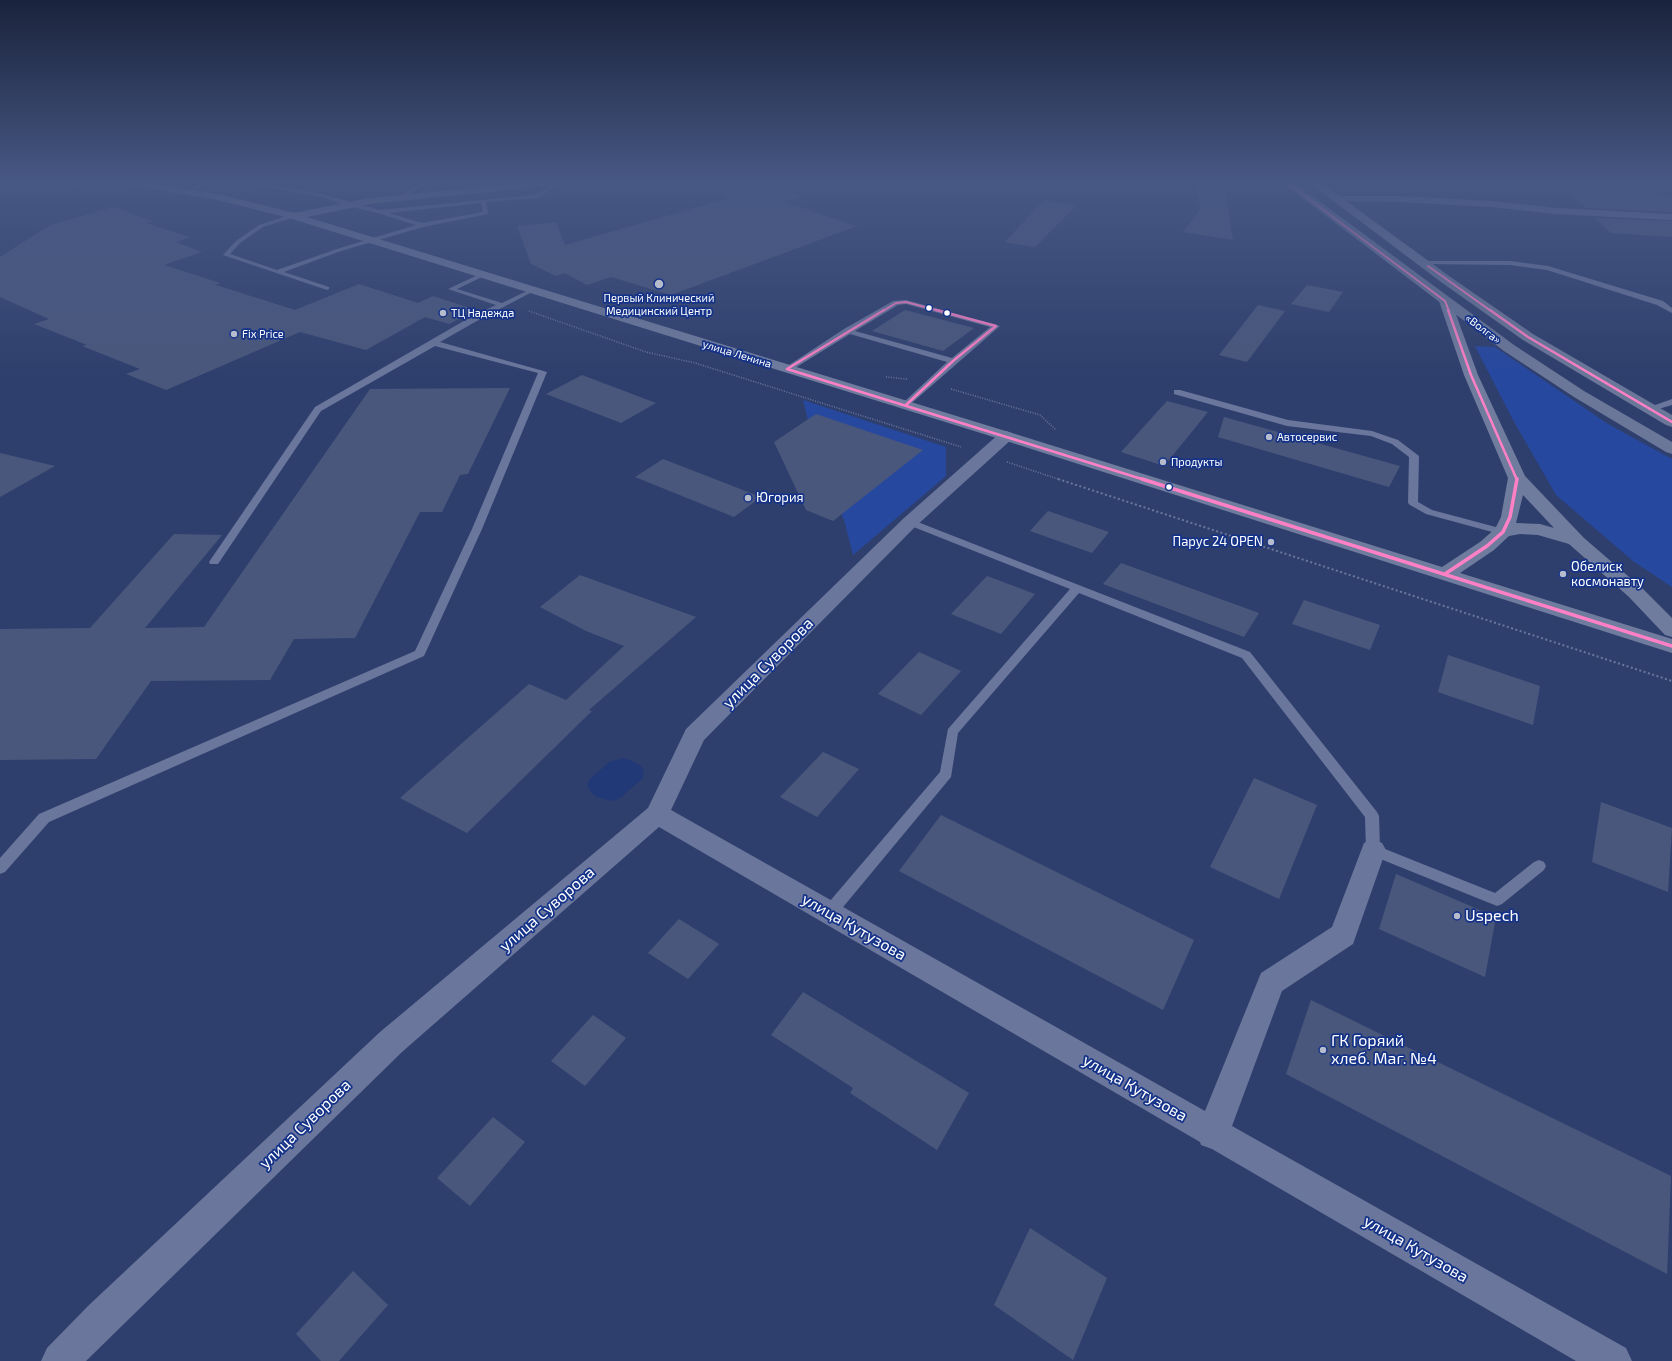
<!DOCTYPE html>
<html>
<head>
<meta charset="utf-8">
<style>
	body { margin:0 }
	canvas { display:block; background:#2f3f6d }
</style>
</head>
<body>
<canvas width="1672" height="1361"></canvas>
<script>
const context = document.querySelector('canvas').getContext('2d');
context.lineJoin = 'round';
function paint(path, color) { context.fillStyle = color; context.fill(path, 'evenodd'); }
const poly = rows => new Path2D(rows.map(r => 'M' + r).join(''));
function strokePath(path, color, width, dash) { context.strokeStyle = color; context.lineWidth = width; context.lineCap = dash ? 'butt' : 'round'; context.setLineDash(dash || []); context.stroke(path); }
function drawText(font, color, halo, rows, align = 'center') {
  context.font = font + ' "Exo 2",sans-serif'; context.lineWidth = 3.5; context.setLineDash([]); context.textBaseline = 'middle'; context.strokeStyle = halo; context.fillStyle = color; for (const [text, x, y, turn = 0] of rows) {
    context.save(); context.translate(x, y); context.rotate((+turn || 0) * Math.PI / 180); context.textAlign = isNaN(turn) ? turn : align; if (halo) context.strokeText(text, 0, 0); context.fillText(text, 0, 0); context.restore();
  }
}
paint(poly([
	[1475,346,1495,347,1608,424,1672,459,1672,587,1633,561,1556,495,1513,420],
	[803,400,946,447,946,476,853,555,844,520,817,457]
]), '#27489f');
paint(poly([
	[623,758,630,760,641,766,644,772,643,778,619,799,612,801,596,797,590,791,588,786,589,780,609,762]
]), '#223978');
paint(poly([
	[714,181,760,181,803,196,784,202,857,226,671,295,611,277,587,285,565,273,556,276,531,264,517,226,556,222,565,245,726,199],
	[1197,181,1224,183,1233,240,1183,232,1200,209],
	[1646,187,1672,199,1672,212,1586,208,1565,188],
	[1044,200,1077,205,1035,247,1005,242],
	[113,207,153,221,146,223,190,237,176,242,202,252,164,265,220,283,216,285,295,310,359,284,418,303,433,296,476,310,449,324,425,317,366,350,300,332,166,390,126,374,140,369,82,346,87,345,34,324,49,319,0,297,0,257,50,225],
	[1595,218,1672,221,1672,237,1611,233],
	[1307,285,1343,292,1329,312,1291,304],
	[1258,305,1285,311,1247,362,1219,355],
	[905,310,974,328,943,351,872,331],
	[582,375,656,403,621,423,546,394],
	[510,388,468,474,460,475,442,512,420,512,355,638,294,639,270,680,151,681,96,759,0,760,0,629,90,628,174,534,222,535,145,628,204,627,370,389],
	[1167,401,1208,412,1164,466,1121,452],
	[816,414,923,450,833,521,806,510,774,442],
	[1224,417,1400,466,1389,487,1218,437],
	[0,453,55,466,0,497],
	[663,459,761,497,734,517,635,477],
	[1048,511,1109,532,1092,553,1030,531],
	[1121,563,1259,613,1244,637,1103,584],
	[580,575,696,617,589,710,592,711,467,833,400,798,529,684,566,700,624,646,586,631,540,607],
	[987,576,1035,594,1001,634,951,614],
	[1304,600,1380,625,1370,650,1292,624],
	[919,652,961,671,921,715,878,694],
	[1448,655,1540,686,1533,725,1438,692],
	[823,752,859,769,817,817,780,797],
	[1254,778,1317,805,1279,899,1210,867],
	[1601,802,1672,828,1668,892,1592,862],
	[941,815,1194,940,1163,1010,899,871],
	[1396,874,1496,917,1485,977,1379,929],
	[679,919,719,944,688,979,648,953],
	[803,992,969,1093,937,1150,850,1093,853,1088,771,1035],
	[1311,1000,1671,1176,1667,1274,1286,1074],
	[593,1015,626,1038,585,1086,551,1061],
	[493,1117,525,1142,470,1206,437,1178],
	[1030,1228,1107,1278,1073,1360,994,1305],
	[353,1271,388,1305,339,1361,321,1361,296,1334]
]), '#49577c');
strokePath(poly([
	[43,181,102,190],
	[529,311,646,352,695,363,961,447],
	[886,377,907,379],
	[951,389,1040,415,1056,430],
	[1007,462,1061,480]
]), '#6a769b', 1.5, [1, 1.5]);
strokePath(poly([
	[1058,479,1672,681]
]), '#6a769b', 2, [2, 2.5]);
paint(poly([
	[209,181,217,181,187,192,182,191,209,181],
	[236,181,248,181,326,195,379,210,535,195,558,181,563,182,538,198,486,202,488,214,423,227,341,251,284,272,329,287,329,289,327,290,223,255,236,241,259,225,293,214,295,215,295,217,263,227,240,243,230,254,277,270,337,249,416,225,381,214,344,205,325,198,236,181],
	[481,203,483,212,422,223,389,213,481,203],
	[424,181,431,181,403,198,398,197,424,181],
	[1424,261,1510,261,1548,266,1663,301,1672,308,1672,313,1657,305,1547,270,1510,265,1422,264,1421,263,1424,261],
	[482,273,485,275,484,276,457,289,502,303,529,290,534,291,475,322,440,342,547,372,482,529,424,656,49,822,5,872,0,874,0,858,39,814,415,651,472,529,538,373,435,346,321,411,218,564,210,564,209,562,315,407,469,318,496,305,448,289,482,273],
	[906,300,1000,326,906,408,902,405,903,403,947,362,850,334,790,371,783,369,844,329,893,301,906,300],
	[906,304,990,327,952,358,855,331,898,305,906,304],
	[1174,390,1180,390,1288,420,1372,431,1398,440,1419,456,1418,502,1432,510,1507,530,1508,532,1503,535,1426,514,1410,505,1408,503,1409,457,1392,444,1371,436,1287,426,1174,394,1174,390],
	[1672,399,1672,405,1648,412,1644,409,1672,399],
	[910,519,1250,652,1377,812,1379,816,1380,847,1495,893,1534,862,1539,860,1544,862,1546,866,1544,870,1502,904,1497,906,1368,854,1366,850,1365,817,1242,658,1079,593,958,733,951,777,834,918,829,919,824,918,821,913,824,908,940,772,948,729,1070,589,906,524,905,522,910,519]
]), '#6a769b');
paint(poly([
	[1338,196,1400,196,1491,201,1556,208,1672,214,1672,220,1556,214,1491,207,1400,202,1334,201,1333,199,1334,197,1338,196],
	[1006,431,1012,433,1014,436,1012,439,916,526,704,740,671,810,1205,1111,1261,973,1332,927,1364,843,1373,839,1382,843,1386,850,1353,944,1282,991,1232,1126,1626,1348,1632,1361,1576,1361,1212,1149,1201,1145,1200,1142,659,827,402,1052,86,1361,41,1361,47,1348,88,1306,380,1032,648,808,686,729,904,518,1000,433,1006,431]
]), '#6a769b');
paint(poly([
	[113,181,138,181,214,193,294,213,370,198,537,181,572,181,567,184,370,204,307,217,1012,433,1442,567,1480,542,1495,529,1501,517,1508,478,1464,375,1439,301,1445,297,1450,298,1478,375,1525,476,1584,538,1643,589,1672,618,1672,637,1665,635,1629,597,1569,544,1538,535,1520,534,1509,536,1494,550,1460,573,1672,639,1672,653,1000,439,289,218,214,199,118,184,113,181],
	[1523,495,1554,528,1540,524,1516,523,1523,495]
]), '#707c9e');
paint(poly([
	[1280,181,1292,181,1514,345,1584,391,1672,442,1672,454,1666,452,1574,397,1504,351,1280,181],
	[1307,181,1319,181,1449,276,1533,334,1672,415,1672,427,1666,425,1523,340,1441,282,1307,181]
]), '#6b7799');
strokePath(poly([
	[1285,181,1445,301,1449,311],
	[1428,266,1491,311],
	[883,311,896,303,906,302,940,311]
]), '#ff80c5', 2);
strokePath(poly([
	[936,310,996,326],
	[1448,310,1471,375,1517,480],
	[1490,310,1528,337,1672,422],
	[787,369,1145,480],
	[787,369,884,310],
	[906,405,953,361,996,326]
]), '#ff80c5', 2.5);
strokePath(poly([
	[1142,479,1672,646],
	[1445,574,1487,546,1503,532,1510,517,1517,479]
]), '#ff80c5', 3.5);
const sky = context.createLinearGradient(0, 0, 0, 372);
sky.addColorStop(0, '#1a233c');
sky.addColorStop(0.49, '#475884');
sky.addColorStop(1, '#47588400');
context.fillStyle = sky;
context.fillRect(0, 0, 1672, 372);
for (const [x, y, r, color] of [
	[659,284,5,"#b6bccc"],
	[929,308,3.5,"#fff"],
	[443,313,4,"#b6bccc"],
	[947,313,3.5,"#fff"],
	[234,334,4,"#b6bccc"],
	[1269,437,4,"#b6bccc"],
	[1163,462,4,"#b6bccc"],
	[1169,487,3.5,"#fff"],
	[748,498,4,"#b6bccc"],
	[1271,542,4,"#b6bccc"],
	[1563,574,4,"#b6bccc"],
	[1457,916,4,"#b6bccc"],
	[1323,1050,4,"#b6bccc"]
]) { const dot = new Path2D(); dot.arc(x, y, r, 0, 2 * Math.PI); context.fillStyle = color; context.fill(dot); strokePath(dot, '#143288', 1.5); }
drawText('11px', '#fff', '#143288', [
	["Первый Клинический",659,298,"center"],
	["Медицинский Центр",659,311,"center"],
	["ТЦ Надежда",451,313],
	["Fix Price",242,334],
	["Автосервис",1277,437],
	["Продукты",1171,462]
], 'left');
drawText('11px', '#fff', '#143288', [
	["«Волга»",1483,329,37],
	["улица Ленина",737,354,17]
]);
drawText('13px', '#fff', '#143288', [
	["Югория",756,498],
	["Парус 24 OPEN",1263,542,"right"],
	["Обелиск",1571,567],
	["космонавту",1571,582]
], 'left');
drawText('16px', '#fff', '#143288', [
	["улица Суворова",768,663,-45],
	["улица Суворова",547,909,-41],
	["улица Кутузова",854,927,30],
	["улица Кутузова",1135,1088,30],
	["улица Суворова",305,1124,-44],
	["улица Кутузова",1416,1249,30]
]);
drawText('16px', '#fff', '#143288', [
	["Uspech",1465,916],
	["ГК Горяий",1331,1041],
	["хлеб. Маг. №4",1331,1059]
], 'left');
</script>
</body>
</html>
